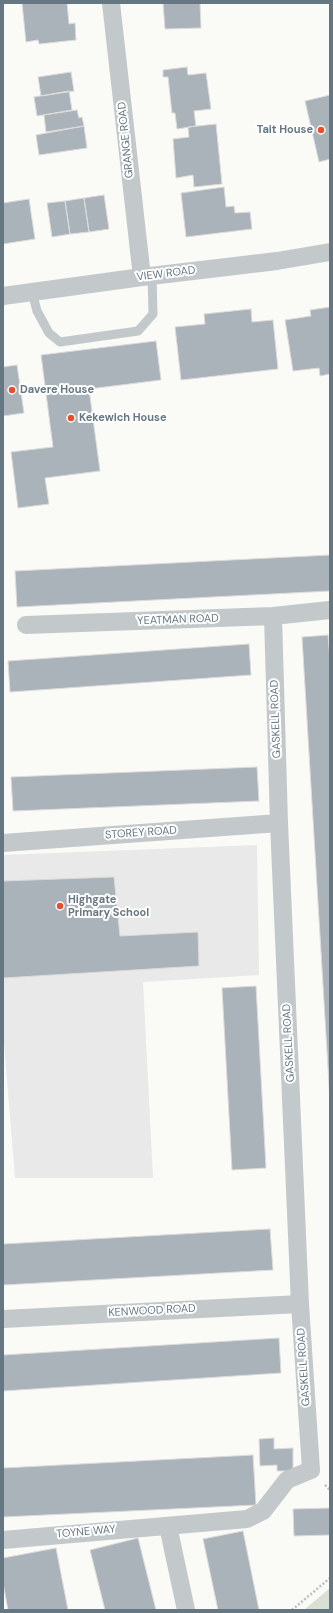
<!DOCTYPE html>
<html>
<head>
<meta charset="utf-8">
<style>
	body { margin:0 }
	#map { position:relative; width:333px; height:1613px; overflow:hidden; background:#fafaf7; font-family:"DM Sans",sans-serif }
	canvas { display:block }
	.frame { position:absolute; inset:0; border:4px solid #657782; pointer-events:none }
</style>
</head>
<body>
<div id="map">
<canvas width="333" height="1613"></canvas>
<div class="frame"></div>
</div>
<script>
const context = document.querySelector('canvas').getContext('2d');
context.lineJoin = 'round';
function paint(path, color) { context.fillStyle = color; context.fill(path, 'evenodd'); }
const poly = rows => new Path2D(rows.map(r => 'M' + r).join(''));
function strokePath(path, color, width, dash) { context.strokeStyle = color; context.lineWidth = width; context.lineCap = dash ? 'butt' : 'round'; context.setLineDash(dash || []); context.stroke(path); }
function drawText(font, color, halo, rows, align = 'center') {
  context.font = font + ' "DM Sans",sans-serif'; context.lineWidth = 4; context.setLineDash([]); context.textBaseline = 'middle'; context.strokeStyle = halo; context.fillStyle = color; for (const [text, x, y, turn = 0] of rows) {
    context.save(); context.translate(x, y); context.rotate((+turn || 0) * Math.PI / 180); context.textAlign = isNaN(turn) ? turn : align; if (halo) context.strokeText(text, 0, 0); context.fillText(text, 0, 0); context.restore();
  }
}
paint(poly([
	[257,845,259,975,143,982,153,1178,15,1178,3,1031,3,855]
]), '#e8e9e8');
paint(poly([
	[330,1588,330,1610,304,1610]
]), '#dadfd6');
const building = poly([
	[22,3,67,3,69,24,75,23,76,40,39,44,38,40,26,42,22,3],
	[163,3,202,3,200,3,201,28,165,29,163,3],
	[187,67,188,75,206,73,211,109,194,111,196,126,177,129,175,113,172,113,168,77,163,77,163,70,187,67],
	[71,72,74,91,41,96,38,77,71,72],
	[69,91,72,110,37,116,34,97,69,91],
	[330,95,330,159,319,162,305,101,330,95],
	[77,110,79,118,82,117,84,126,46,132,44,115,77,110],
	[216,124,222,184,194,187,193,175,176,178,173,139,189,137,188,127,216,124],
	[84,126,87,148,39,155,36,135,84,126],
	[224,187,226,207,234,206,235,213,250,212,252,229,186,237,181,193,224,187],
	[104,195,109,229,89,232,84,198,104,195],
	[84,198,89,232,70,234,65,201,84,198],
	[29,199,35,239,3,244,3,203,29,199],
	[65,201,70,234,52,237,47,203,65,201],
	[330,307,330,374,320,376,319,368,293,371,285,320,311,316,310,310,330,307],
	[251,309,252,322,273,320,278,369,181,380,175,327,205,324,204,314,251,309],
	[156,341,161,380,89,389,100,471,45,478,49,504,18,508,11,452,53,447,41,355,156,341],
	[17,365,24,413,3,416,3,367,17,365],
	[330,555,330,591,17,607,15,571,330,555],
	[328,635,330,660,330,1101,302,637,328,635],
	[249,644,251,675,10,692,8,661,249,644],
	[257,767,259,801,13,811,11,777,257,767],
	[114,877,120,936,198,932,199,966,3,978,3,881,114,877],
	[256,986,266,1168,232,1170,222,988,256,986],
	[270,1229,273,1270,3,1285,3,1244,270,1229],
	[279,1338,281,1373,3,1391,3,1355,279,1338],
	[274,1438,274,1449,293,1448,293,1471,277,1471,277,1465,260,1466,259,1439,274,1438],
	[253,1455,256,1505,3,1517,3,1468,253,1455],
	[330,1508,330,1535,294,1536,293,1509,330,1508],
	[243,1531,259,1610,218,1610,203,1539,243,1531],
	[138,1538,156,1610,105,1610,90,1550,138,1538],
	[56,1548,68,1610,8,1610,3,1583,3,1558,56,1548]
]);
paint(building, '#aab3b9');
strokePath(building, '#dcdbda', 1);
strokePath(poly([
	[325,1485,330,1490],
	[292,1610,330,1578]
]), '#bbbfc2', 2.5, [2, 2]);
strokePath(poly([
	[32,292,37,311,49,333,60,342,138,331,153,314,152,276]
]), '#c3c8cb', 9);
strokePath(poly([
	[111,3,142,277],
	[3,296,142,277,277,261,330,252],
	[26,625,273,616,330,610],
	[3,843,279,823],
	[3,1319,300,1304],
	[168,1526,186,1610],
	[3,1540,247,1519,263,1511,287,1480,311,1470,300,1304,279,823,273,616]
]), '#c3c8cb', 18);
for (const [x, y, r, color] of [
	[321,130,4,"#e4502d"],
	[12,390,4,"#e4502d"],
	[71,418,4,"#e4502d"],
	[60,906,4,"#e4502d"]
]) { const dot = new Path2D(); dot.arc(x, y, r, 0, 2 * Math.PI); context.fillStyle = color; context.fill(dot); strokePath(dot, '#fff', 1.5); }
drawText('bold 11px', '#657782', '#fff', [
	["Tait House",313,130,"right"],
	["Davere House",20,390],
	["Kekewich House",79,418],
	["Highgate",68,900],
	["Primary School",68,913]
], 'left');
drawText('11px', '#657782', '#fff', [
	["GRANGE ROAD",126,140,-96],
	["VIEW ROAD",166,274,-7],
	["YEATMAN ROAD",178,620,-2],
	["GASKELL ROAD",276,719,-92],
	["STOREY ROAD",141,833,-4],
	["GASKELL ROAD",289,1043,-93],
	["KENWOOD ROAD",152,1311,-3],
	["GASKELL ROAD",304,1367,-94],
	["TOYNE WAY",86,1532,-5]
]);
</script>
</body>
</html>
